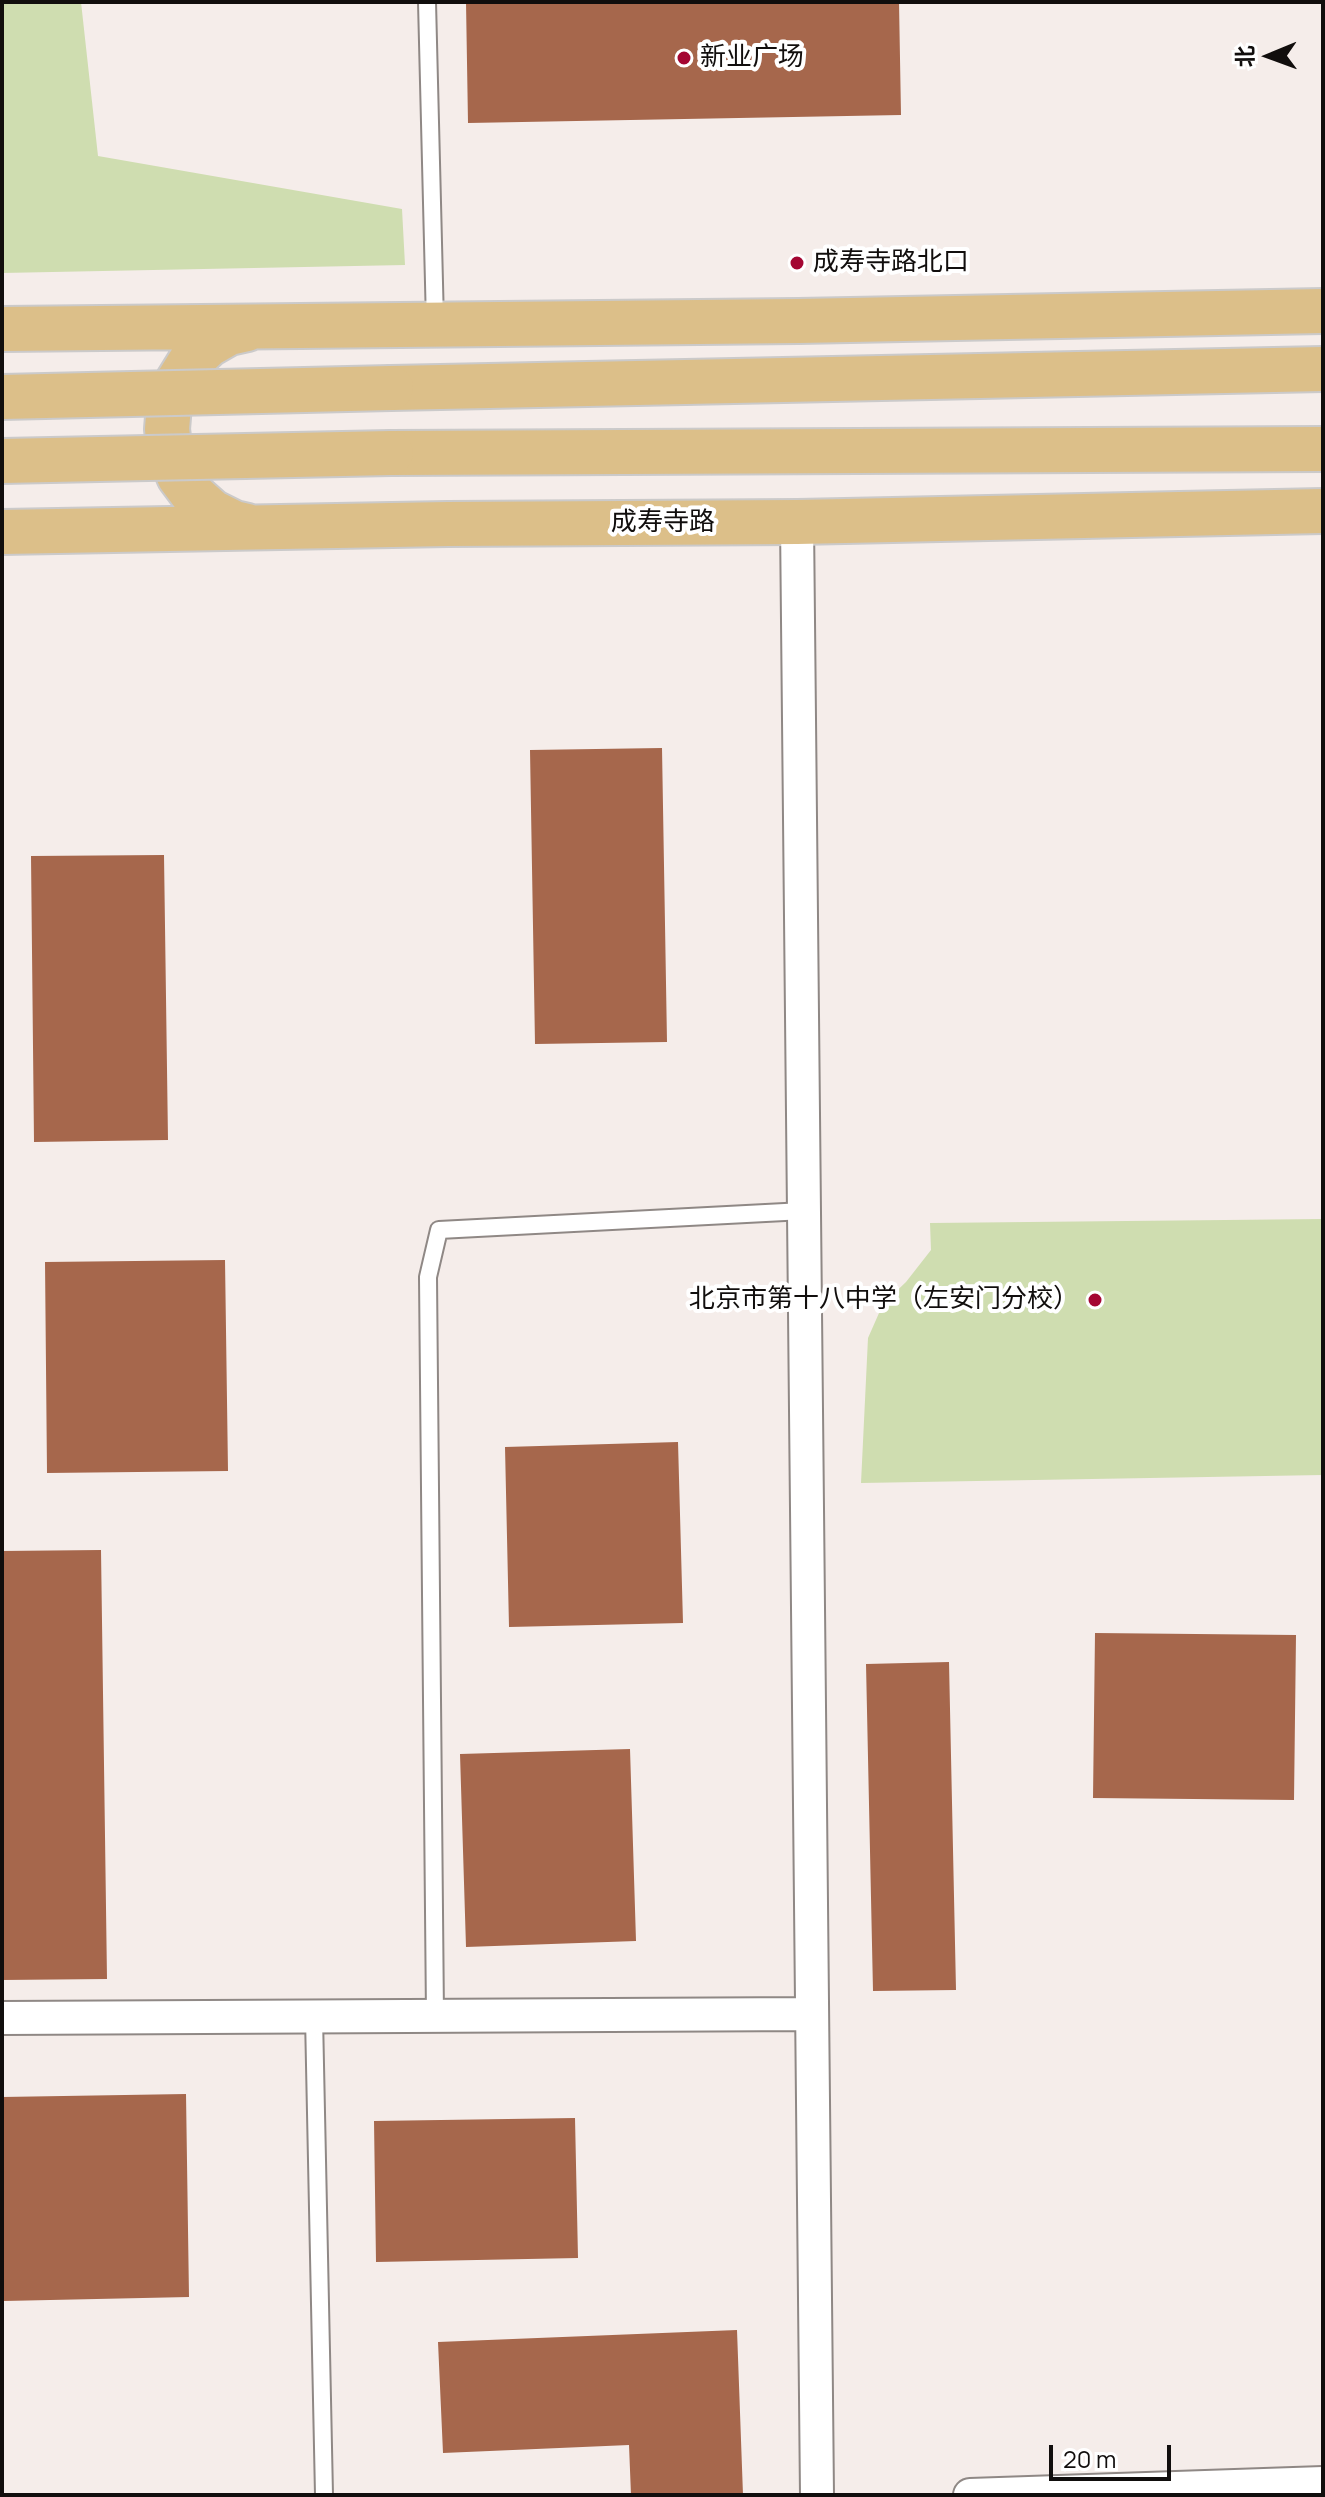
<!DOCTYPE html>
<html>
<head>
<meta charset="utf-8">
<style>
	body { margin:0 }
	#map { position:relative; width:1325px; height:2497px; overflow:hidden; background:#f5edea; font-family:Manrope,"Noto Sans SC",sans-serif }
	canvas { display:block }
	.frame { position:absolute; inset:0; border:4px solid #110e0d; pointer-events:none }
	.north { position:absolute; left:1229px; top:16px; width:80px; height:80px; -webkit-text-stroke:6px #fff; paint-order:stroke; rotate:269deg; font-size:22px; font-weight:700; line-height:32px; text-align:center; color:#110e0d }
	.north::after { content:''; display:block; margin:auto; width:28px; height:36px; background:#110e0d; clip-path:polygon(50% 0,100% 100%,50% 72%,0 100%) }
	.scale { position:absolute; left:1049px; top:2445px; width:122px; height:36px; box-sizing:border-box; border:4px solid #110e0d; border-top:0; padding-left:10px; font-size:24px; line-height:28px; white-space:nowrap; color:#110e0d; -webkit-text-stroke:6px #fff; paint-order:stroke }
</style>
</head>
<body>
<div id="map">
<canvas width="1325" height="2497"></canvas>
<div class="frame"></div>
<div class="north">北</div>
<div class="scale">20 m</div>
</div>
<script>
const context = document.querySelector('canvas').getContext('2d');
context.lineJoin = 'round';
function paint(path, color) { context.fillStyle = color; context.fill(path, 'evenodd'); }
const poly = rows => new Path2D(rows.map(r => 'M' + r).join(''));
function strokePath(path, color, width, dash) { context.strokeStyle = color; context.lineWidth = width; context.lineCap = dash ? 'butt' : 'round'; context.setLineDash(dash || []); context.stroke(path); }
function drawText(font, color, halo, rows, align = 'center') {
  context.font = font + ' Manrope,"Noto Sans SC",sans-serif'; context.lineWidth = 8; context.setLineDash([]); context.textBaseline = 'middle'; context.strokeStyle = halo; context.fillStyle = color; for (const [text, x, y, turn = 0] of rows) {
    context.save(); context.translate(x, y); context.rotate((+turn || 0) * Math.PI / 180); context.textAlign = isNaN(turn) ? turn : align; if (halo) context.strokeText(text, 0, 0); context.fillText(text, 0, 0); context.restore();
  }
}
paint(poly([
	[2,2,81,2,98,156,402,209,405,265,2,273],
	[1323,1219,1323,1475,861,1483,868,1338,883,1304,906,1282,931,1250,930,1223]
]), '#cfddb0');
paint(poly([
	[466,2,899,2,901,115,468,123],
	[662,748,667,1042,535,1044,530,750],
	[164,855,168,1140,34,1142,31,856],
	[225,1260,228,1471,47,1473,45,1262],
	[678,1442,683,1623,509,1627,505,1447],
	[101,1550,107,1979,2,1980,2,1551],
	[1095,1633,1296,1635,1294,1800,1093,1798],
	[949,1662,956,1990,873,1991,866,1664],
	[630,1749,636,1941,466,1947,460,1754],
	[186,2094,189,2297,4,2301,2,2097],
	[575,2118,578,2258,376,2262,374,2121],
	[737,2330,743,2495,631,2495,629,2445,443,2453,438,2342]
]), '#a6674c');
const lane = poly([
	[427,2,435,323],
	[435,2016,428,1277,439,1230,804,1211],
	[314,2017,324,2495]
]);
const street = poly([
	[797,522,817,2495],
	[2,2018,812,2014],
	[970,2495,1323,2483]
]);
const primary = poly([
	[2,329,798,321,1323,311],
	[247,329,229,333,208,345,190,362,177,383,169,405,167,429,170,454,179,476,194,496,212,512,234,523,247,526],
	[391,388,1323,369],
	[391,453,1323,449],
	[2,532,448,524,797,522,1323,511]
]);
strokePath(lane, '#8f8885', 20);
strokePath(street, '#8f8885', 36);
strokePath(primary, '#cbcaca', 48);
strokePath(lane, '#fff', 16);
strokePath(street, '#fff', 32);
strokePath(primary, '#dcbf89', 44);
const primaryBridge = poly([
	[2,397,391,388],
	[2,461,391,453]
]);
strokePath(primaryBridge, '#cbcaca', 48, []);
strokePath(primaryBridge, '#dcbf89', 44);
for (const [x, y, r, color] of [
	[684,58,8,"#a40632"],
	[797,263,8,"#a40632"],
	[1095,1300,8,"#a40632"]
]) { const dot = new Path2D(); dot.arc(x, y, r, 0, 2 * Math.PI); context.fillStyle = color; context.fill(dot); strokePath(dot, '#fff', 3); }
drawText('26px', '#110e0d', '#fff', [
	["新业广场",700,58],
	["成寿寺路北口",813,263],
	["北京市第十八中学（左安门分校）",1079,1300,"right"]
], 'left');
drawText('26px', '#110e0d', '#fff', [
	["成寿寺路",663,523]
]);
</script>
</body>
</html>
